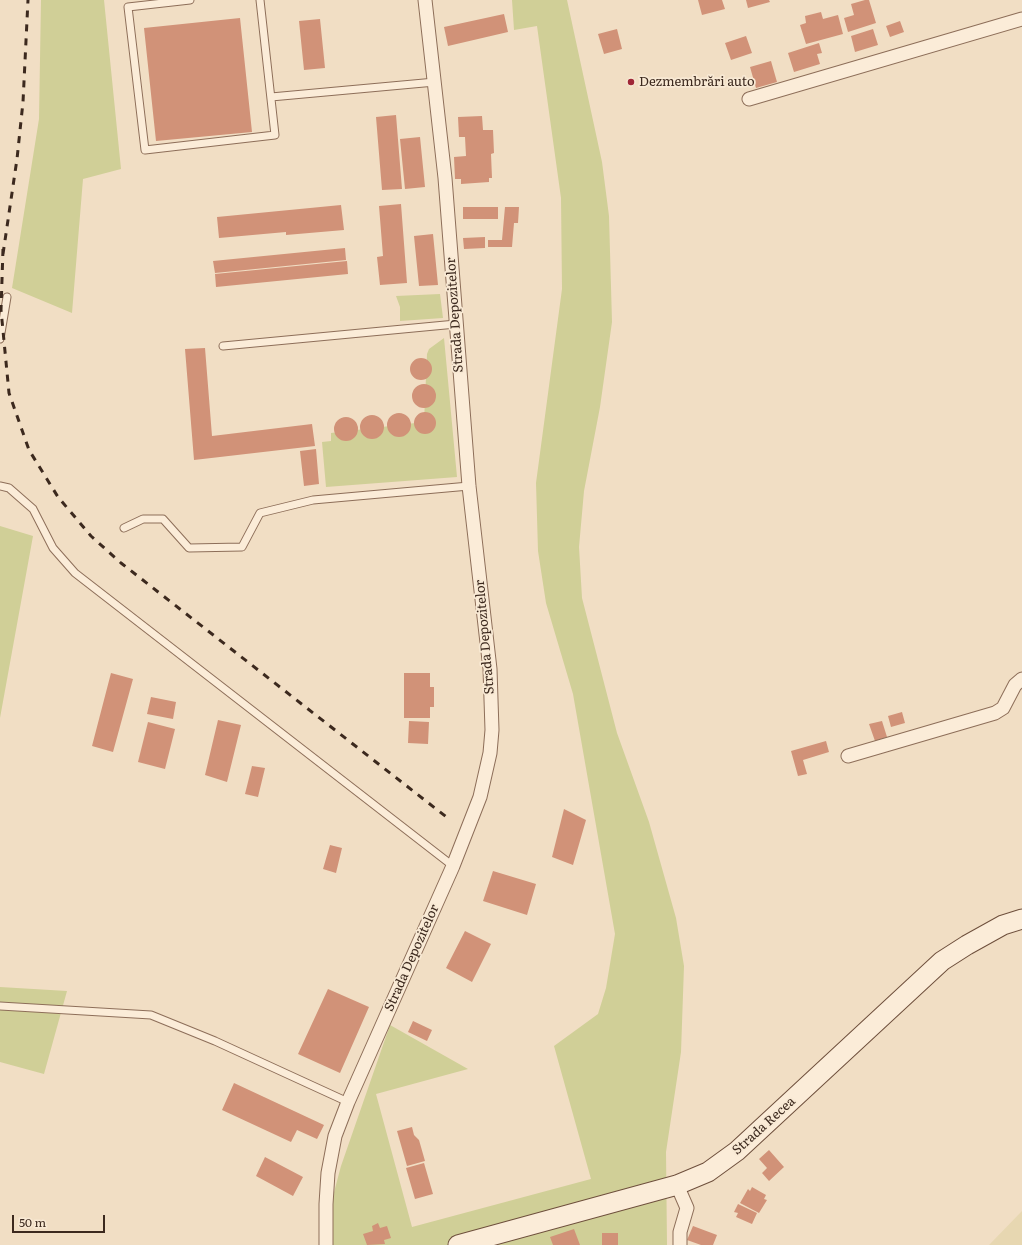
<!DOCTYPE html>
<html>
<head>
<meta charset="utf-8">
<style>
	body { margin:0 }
	#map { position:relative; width:1022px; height:1245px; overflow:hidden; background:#f1dec4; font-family:Literata,serif }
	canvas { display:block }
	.scale { position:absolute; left:12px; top:1215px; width:93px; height:18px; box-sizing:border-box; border:2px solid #3c291e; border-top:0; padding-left:5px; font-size:12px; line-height:14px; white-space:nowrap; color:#3c291e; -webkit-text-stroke:3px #f8e9d4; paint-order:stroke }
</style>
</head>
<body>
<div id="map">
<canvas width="1022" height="1245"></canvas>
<div class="scale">50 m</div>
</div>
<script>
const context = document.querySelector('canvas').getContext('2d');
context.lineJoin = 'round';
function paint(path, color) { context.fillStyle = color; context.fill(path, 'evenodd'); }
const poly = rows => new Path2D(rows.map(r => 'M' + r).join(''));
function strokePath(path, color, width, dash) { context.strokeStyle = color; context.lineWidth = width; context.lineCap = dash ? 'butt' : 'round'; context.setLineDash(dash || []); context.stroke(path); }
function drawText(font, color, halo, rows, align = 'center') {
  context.font = font + ' Literata,serif'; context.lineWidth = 3.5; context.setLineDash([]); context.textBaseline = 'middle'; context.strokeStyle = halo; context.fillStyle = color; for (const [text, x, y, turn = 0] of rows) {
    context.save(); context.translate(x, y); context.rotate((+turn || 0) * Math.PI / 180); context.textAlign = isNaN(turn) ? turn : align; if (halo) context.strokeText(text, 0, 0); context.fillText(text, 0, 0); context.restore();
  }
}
paint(poly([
	[1022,1211,1022,1245,989,1245]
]), '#e7d7b1');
paint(poly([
	[41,0,104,0,121,169,83,179,72,313,12,288,39,119],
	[512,0,567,0,602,162,609,216,612,322,600,407,584,491,579,547,582,598,617,733,649,822,676,918,684,966,681,1052,666,1152,667,1245,320,1245,341,1166,390,1025,468,1069,376,1094,412,1227,591,1179,554,1046,598,1014,606,988,615,934,573,694,546,603,538,551,536,483,562,289,561,198,537,26,514,30],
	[440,294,443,318,400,321,400,307,396,296],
	[444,338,457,477,326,487,322,442,331,441,331,433,424,422,427,354,429,349],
	[0,526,33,536,0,718],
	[0,987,67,991,44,1074,0,1062]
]), '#d0cf97');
paint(poly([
	[698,0,722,0,725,9,702,15],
	[746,0,769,0,770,2,748,8],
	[865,0,869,0,876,23,848,32,844,18,854,15,851,4],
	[821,12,823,19,838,15,843,34,806,44,800,25,806,23,805,16],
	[504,14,508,32,448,46,444,27],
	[240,18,252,132,156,141,144,28],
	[320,19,325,68,304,70,299,21],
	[900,21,904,32,890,37,886,26],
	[617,29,622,49,604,54,598,34],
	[873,29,878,45,855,52,851,36],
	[746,36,752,53,731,60,725,43],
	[819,43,822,53,817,54,820,64,794,72,788,53],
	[771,61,777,82,756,88,750,67],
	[396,115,402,189,382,190,376,117],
	[482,116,483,130,493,130,494,153,491,154,492,178,489,178,489,182,461,184,461,179,455,179,454,157,466,156,465,137,459,137,458,117],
	[420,137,425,187,405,189,400,139],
	[401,204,407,283,380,285,377,257,383,256,379,206],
	[341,205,344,230,286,235,286,232,219,238,217,217],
	[463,207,498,207,498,219,463,219],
	[505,207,519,207,518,223,514,223,512,247,488,247,488,240,502,240],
	[433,234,438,285,419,286,414,236],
	[485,237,485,248,464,249,463,238],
	[345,248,346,260,215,273,213,261],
	[347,261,348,274,216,287,215,274],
	[205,348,212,436,312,424,315,446,194,460,185,349],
	'410 369a11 11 0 1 1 22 0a11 11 0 1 1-22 0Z',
	'412 396a12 12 0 1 1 24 0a12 12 0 1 1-24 0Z',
	'414 423a11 11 0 1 1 22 0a11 11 0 1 1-22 0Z',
	'387 425a12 12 0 1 1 24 0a12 12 0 1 1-24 0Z',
	'360 427a12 12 0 1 1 24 0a12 12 0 1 1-24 0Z',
	'334 429a12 12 0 1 1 24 0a12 12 0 1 1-24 0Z',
	[316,449,319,484,304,486,300,451],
	[111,673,133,679,113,752,92,746],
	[404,673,430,673,430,687,434,687,434,707,430,707,430,718,404,718],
	[151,697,176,702,173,719,147,714],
	[902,712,905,723,891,727,888,716],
	[218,720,241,725,227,782,205,775],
	[409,721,429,722,428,744,408,743],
	[882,721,887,737,875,741,869,724],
	[148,722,175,729,165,769,138,762],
	[826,741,829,752,803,760,807,774,798,776,791,751],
	[252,766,265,768,258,797,245,794],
	[564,809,586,820,573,865,552,857],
	[330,845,342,848,336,873,323,869],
	[493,871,536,884,527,915,483,901],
	[465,931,491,944,472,982,446,968],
	[328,989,369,1007,340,1073,298,1054],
	[413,1021,432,1030,427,1041,408,1032],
	[234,1083,324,1125,317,1139,297,1130,291,1142,222,1110],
	[412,1127,414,1135,419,1140,425,1161,407,1166,397,1131],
	[769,1150,784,1167,769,1181,762,1173,767,1168,759,1159],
	[265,1157,303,1177,293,1196,256,1176],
	[424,1163,433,1194,415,1199,406,1168],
	[752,1187,766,1195,764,1199,767,1200,759,1213,740,1203,748,1189,750,1191],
	[738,1204,757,1213,752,1224,736,1217,738,1213,734,1212],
	[378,1223,380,1228,387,1226,391,1238,384,1240,385,1244,367,1245,363,1234,373,1231,372,1226],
	[693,1226,717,1235,713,1245,701,1245,687,1240],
	[574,1229,580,1245,553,1245,550,1237],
	[602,1233,618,1233,618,1245,602,1245]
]), '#d19278');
const service = poly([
	[190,0,128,7,145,150,275,135,260,0],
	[271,97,435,82],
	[0,339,7,297],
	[223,346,456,324],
	[0,486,9,488,33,509,53,548,75,573,453,866],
	[124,528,143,519,163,519,189,548,242,547,260,513,313,500,469,486],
	[0,1006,151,1015,215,1041,348,1102]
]);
const minor = poly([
	[749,99,1022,19],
	[848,756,995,713,1003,708,1015,685,1022,679],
	[677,1185,687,1208,680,1232,680,1245],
	[326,1245,326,1204,328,1173,335,1136,348,1102,453,866,480,797,490,753,492,730,490,669,469,486,445,178,425,0]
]);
const secondary = poly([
	[458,1245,677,1185,708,1172,737,1151,942,961,967,945,1003,925,1022,919]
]);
strokePath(service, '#8d6e59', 9);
strokePath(minor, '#8d6e59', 15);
strokePath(secondary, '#6e4f3c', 21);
strokePath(service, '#fbecd8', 7);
strokePath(minor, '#fbecd8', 13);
strokePath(secondary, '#fbecd8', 19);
strokePath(poly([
	[3,249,1,310,9,393,29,450,58,497,91,536,121,563,449,819],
	[3,254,17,159,23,102,28,0]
]), '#3c291e', 3, [7, 7]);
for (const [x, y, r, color] of [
	[631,82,4,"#9f2636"]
]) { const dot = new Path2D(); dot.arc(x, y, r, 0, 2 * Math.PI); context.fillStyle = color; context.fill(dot); strokePath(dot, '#f8e9d4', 1.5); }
drawText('13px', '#3c291e', '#f8e9d4', [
	["Dezmembrări auto",639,82]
], 'left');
drawText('13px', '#3c291e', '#f8e9d4', [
	["Strada Depozitelor",455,315,-94],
	["Strada Depozitelor",485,637,-95],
	["Strada Depozitelor",412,958,-66],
	["Strada Recea",764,1126,-42]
]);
</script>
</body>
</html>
